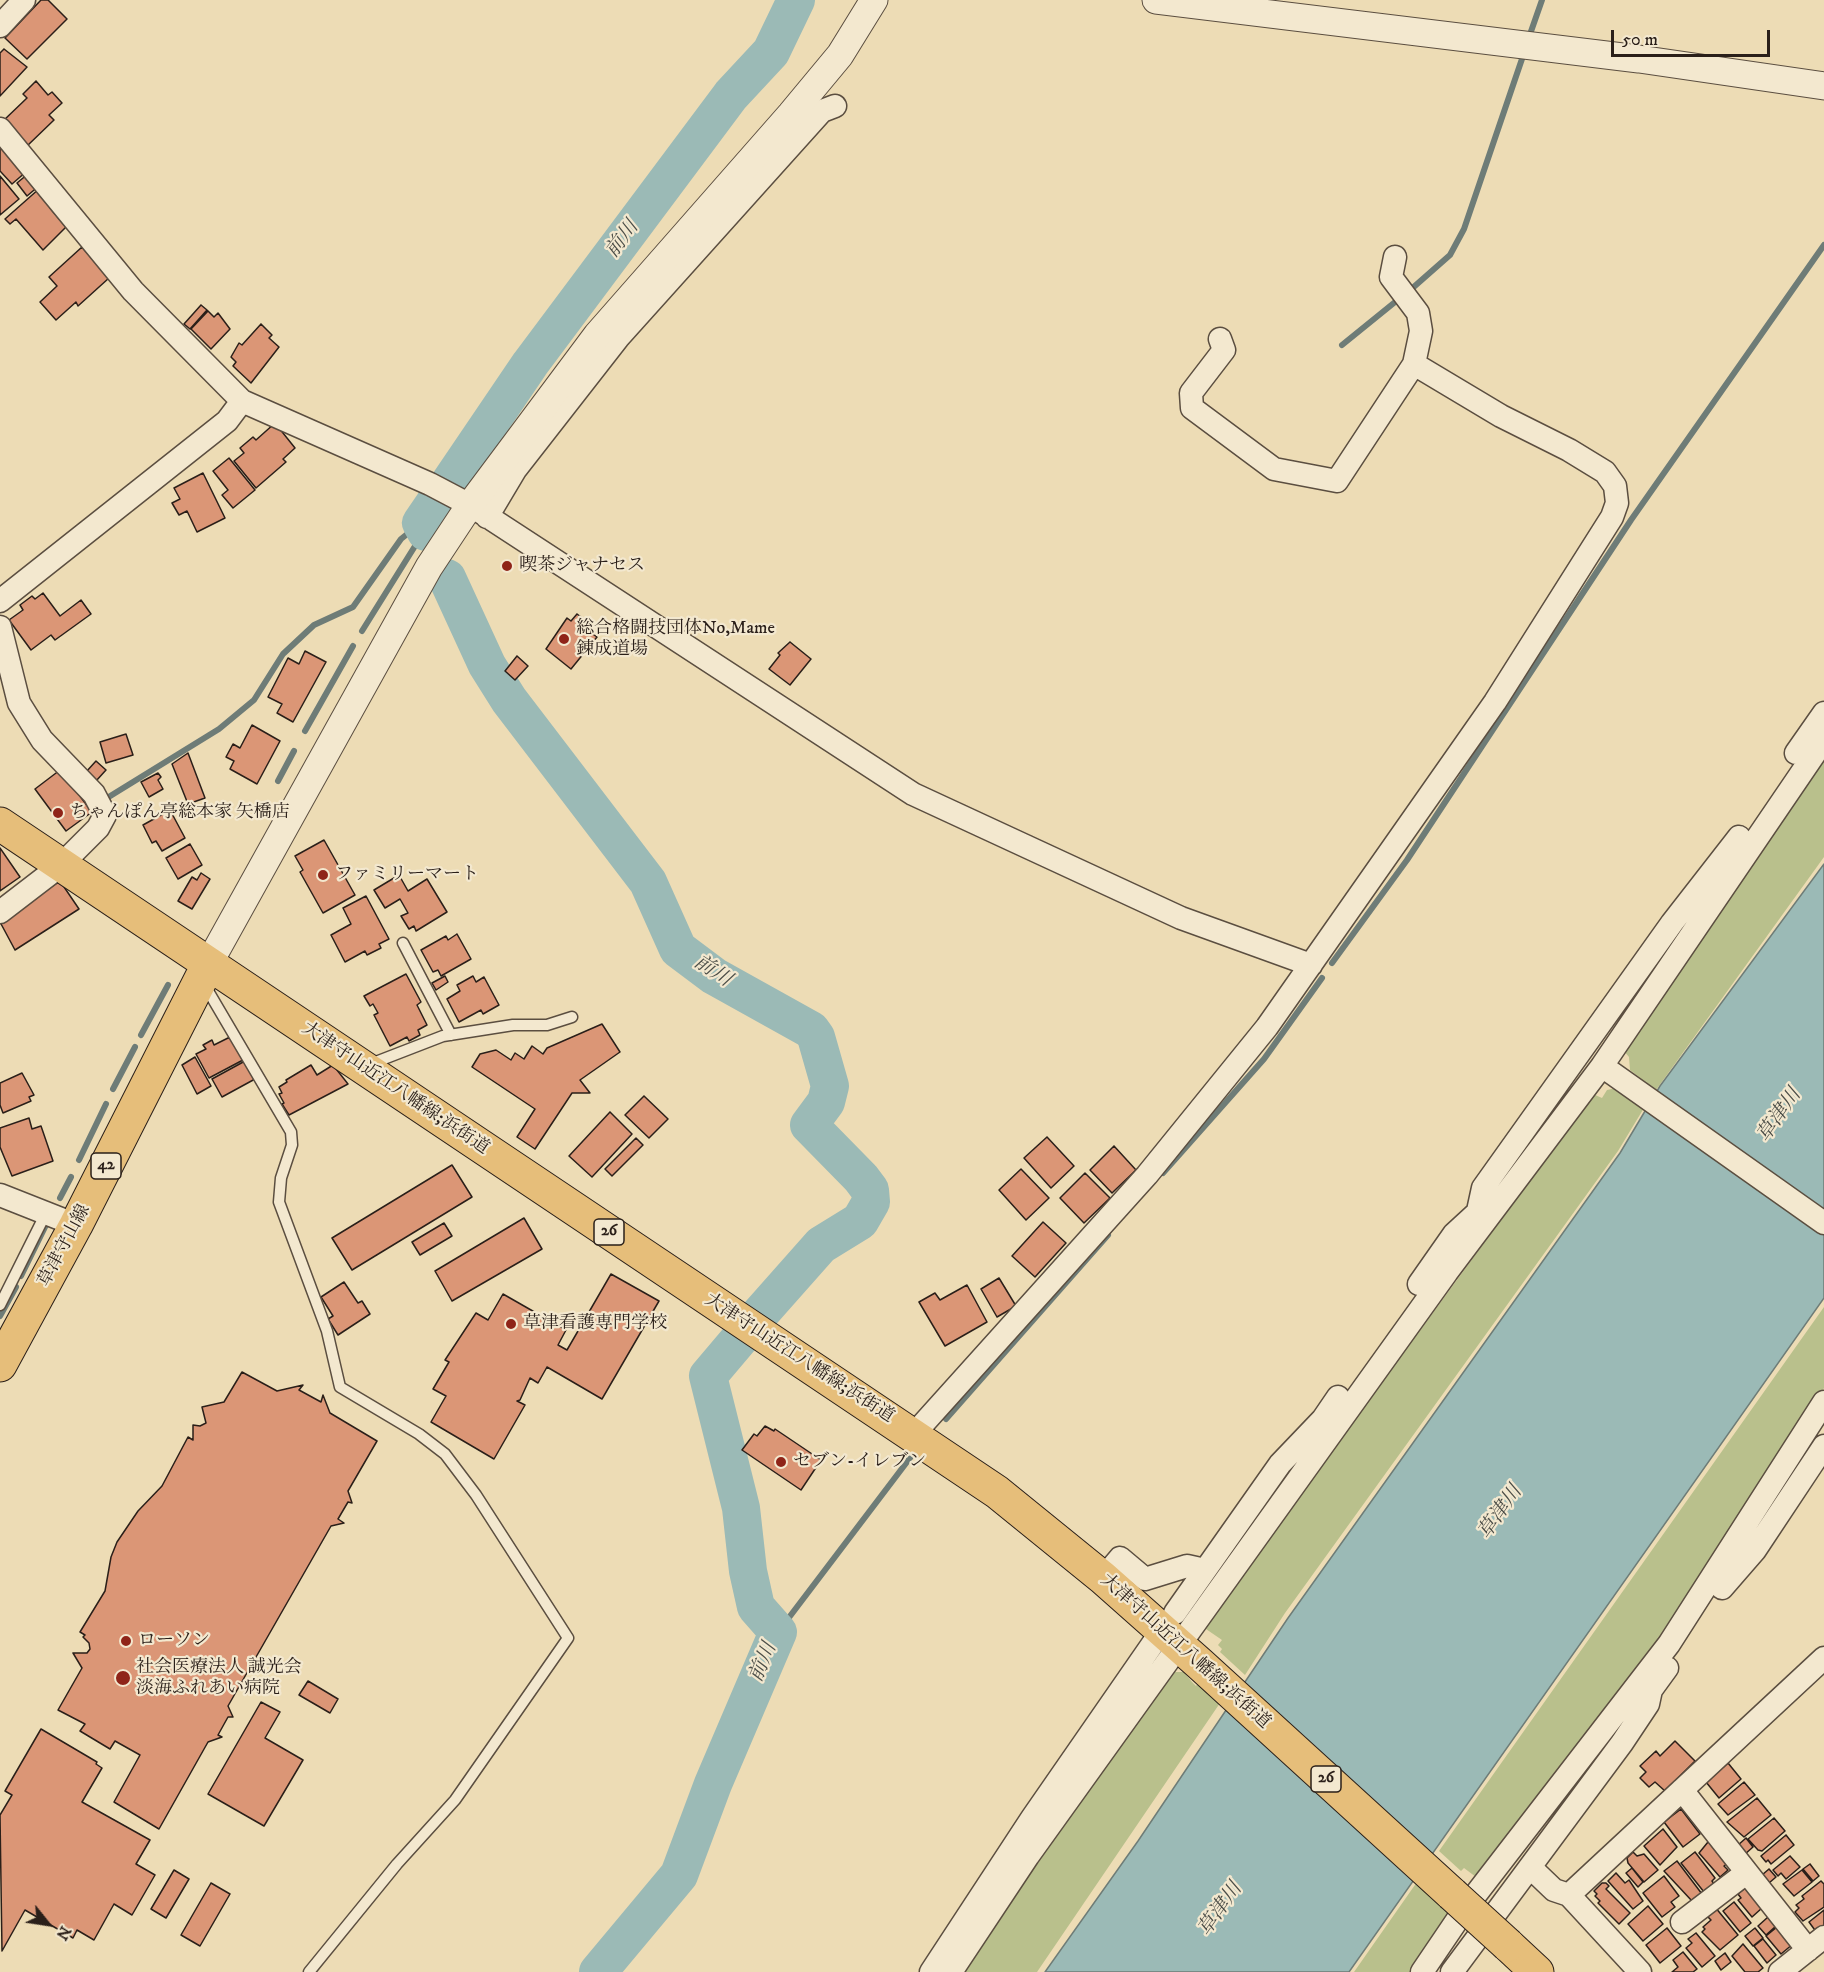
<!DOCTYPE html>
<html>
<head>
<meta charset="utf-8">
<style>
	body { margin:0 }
	#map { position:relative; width:1824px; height:1972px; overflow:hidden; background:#eddcb5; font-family:"IM FELL DW Pica",serif }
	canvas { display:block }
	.north { position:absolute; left:18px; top:1894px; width:60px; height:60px; -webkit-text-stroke:4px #f3e8cf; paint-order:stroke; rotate:120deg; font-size:16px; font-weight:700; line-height:24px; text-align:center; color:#2a1f19 }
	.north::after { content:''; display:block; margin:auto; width:21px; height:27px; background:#2a1f19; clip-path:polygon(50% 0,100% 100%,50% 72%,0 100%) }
	.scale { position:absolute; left:1611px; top:30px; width:159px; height:27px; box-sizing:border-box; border:3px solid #2a1f19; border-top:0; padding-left:8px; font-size:18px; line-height:21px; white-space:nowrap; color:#2a1f19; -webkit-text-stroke:4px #f3e8cf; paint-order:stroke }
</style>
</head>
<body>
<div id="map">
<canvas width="1824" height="1972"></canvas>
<div class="north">N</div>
<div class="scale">50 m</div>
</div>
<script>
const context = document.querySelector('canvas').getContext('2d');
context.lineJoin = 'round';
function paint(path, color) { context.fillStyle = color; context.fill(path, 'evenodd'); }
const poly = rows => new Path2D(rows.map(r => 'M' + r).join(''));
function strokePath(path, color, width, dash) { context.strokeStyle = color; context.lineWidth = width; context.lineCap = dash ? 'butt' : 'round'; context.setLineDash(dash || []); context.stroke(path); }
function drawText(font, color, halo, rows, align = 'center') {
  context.font = font + ' "IM FELL DW Pica","Noto Serif JP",serif'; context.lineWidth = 4.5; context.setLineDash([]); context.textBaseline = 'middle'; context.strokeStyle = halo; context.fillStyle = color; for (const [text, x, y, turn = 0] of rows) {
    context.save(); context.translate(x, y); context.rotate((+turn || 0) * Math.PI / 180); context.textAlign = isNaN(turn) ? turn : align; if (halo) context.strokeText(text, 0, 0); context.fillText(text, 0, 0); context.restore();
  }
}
paint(poly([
	[1824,756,1824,857,1656,1090,1630,1070,1629,1057,1624,1051],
	[1616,1088,1644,1108,1618,1151,1285,1613,1245,1675,1220,1652,1222,1649,1218,1645,1222,1640,1203,1627,1593,1094,1602,1098,1607,1090],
	[1824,1307,1824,1388,1754,1499,1681,1610,1480,1880,1464,1868,1461,1871,1439,1851],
	[1174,1672,1184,1672,1192,1682,1196,1686,1198,1683,1220,1703,1037,1972,965,1972,1025,1881],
	[1417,1882,1448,1912,1449,1917,1412,1972,1354,1972]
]), '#b9c08c');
const water = poly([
	[1824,864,1824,1298,1349,1972,1045,1972,1138,1841,1288,1618,1620,1153,1660,1086,1824,864]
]);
paint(water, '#9bbab6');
strokePath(water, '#6e7c77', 1.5);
strokePath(poly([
	[1528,40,1542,0],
	[1408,292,1450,255,1464,229,1524,53],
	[1342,345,1400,298],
	[362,631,425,530],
	[305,731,353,646],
	[278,781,294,751],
	[107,798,219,729,254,700,283,654,314,625,353,607,401,539,421,523],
	[1332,963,1407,860,1631,520,1824,245],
	[141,1035,168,985],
	[113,1089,135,1047],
	[79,1160,106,1104],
	[1163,1173,1264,1059,1322,978],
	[60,1198,71,1177],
	[21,1276,47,1223],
	[0,1316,16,1287],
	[946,1419,1108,1235],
	[778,1632,913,1454]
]), '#6e7c77', 6);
strokePath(poly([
	[450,482,530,364,731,95,771,52,796,0],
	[426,532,421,523,436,501],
	[447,578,487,665,509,700,648,882,678,949,714,976,811,1030,816,1037,830,1086,826,1102,809,1125,861,1178,870,1190,871,1202,860,1221,821,1245,759,1315],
	[598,1972,679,1875,713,1784,778,1632,756,1607,748,1571,741,1508,708,1376,741,1337]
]), '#9bbab6', 38);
const building = poly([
	[41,0,48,0,67,19,27,59,5,38,41,0],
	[4,49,27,67,0,96,0,53,4,49],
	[36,81,48,95,52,92,62,103,49,115,54,120,27,146,3,121,27,98,23,94,36,81],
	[0,146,27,171,12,184,0,171,0,146],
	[29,173,40,185,27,196,17,183,29,173],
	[0,176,19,199,0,215,0,176],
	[40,188,54,204,50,208,66,227,43,250,16,219,10,224,5,219,40,188],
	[82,247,109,278,78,306,76,302,56,320,40,302,57,286,49,277,82,247],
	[201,305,207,310,190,329,184,324,201,305],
	[208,311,214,317,218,313,230,329,211,349,191,329,208,311],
	[261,324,272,335,269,338,279,347,251,383,233,366,236,362,231,357,239,343,242,345,261,324],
	[275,423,295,448,283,459,286,462,256,488,234,461,244,453,240,448,253,437,256,440,275,423],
	[229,458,255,490,233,508,222,495,228,490,213,471,229,458],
	[203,473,225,518,197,532,187,511,179,515,172,503,180,499,174,488,203,473],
	[43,593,60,616,81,600,91,614,55,640,51,635,31,650,9,620,23,610,20,605,32,596,35,599,43,593],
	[577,614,594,627,590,632,597,637,571,669,546,649,567,618,571,621,577,614],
	[790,642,811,659,790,685,769,669,780,655,778,653,790,642],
	[305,651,326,662,293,722,277,713,282,704,268,697,288,658,299,664,305,651],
	[517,656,528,666,515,680,505,671,517,656],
	[252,725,280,741,257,784,230,769,234,761,226,757,233,744,240,748,252,725],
	[126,734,133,755,106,763,100,742,126,734],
	[188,753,205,798,188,804,172,764,188,753],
	[96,761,106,770,96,781,86,772,96,761],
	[60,770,92,812,66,831,35,789,60,770],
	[158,773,161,777,158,780,163,789,149,797,141,782,158,773],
	[170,810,185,838,162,851,156,841,152,843,143,825,170,810],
	[324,840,355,895,323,913,300,872,303,870,295,856,324,840],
	[190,844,202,865,178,879,166,858,190,844],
	[0,848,20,877,0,891,0,848],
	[201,873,210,879,192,909,178,901,192,877,197,880,201,873],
	[399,875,408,891,427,879,447,912,416,931,414,926,409,929,401,916,408,913,400,899,385,908,374,890,399,875],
	[60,881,79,909,15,950,0,922,60,881],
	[366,896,389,939,379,944,381,948,367,955,365,951,345,962,331,935,351,924,343,908,366,896],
	[457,934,471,959,441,976,438,970,433,972,421,950,446,936,448,940,457,934],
	[406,974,421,1002,417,1005,427,1025,418,1030,420,1035,409,1041,407,1037,390,1046,374,1015,378,1013,373,1004,370,1006,364,996,406,974],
	[445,976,448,982,436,990,432,983,445,976],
	[473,976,476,982,484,977,499,1005,483,1014,481,1010,459,1022,447,999,460,991,457,985,473,976],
	[602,1024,620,1052,580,1080,590,1093,572,1093,535,1149,517,1137,535,1109,472,1067,480,1054,496,1050,511,1060,515,1053,524,1059,532,1046,543,1054,547,1048,602,1024],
	[230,1037,243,1060,209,1078,196,1054,206,1049,203,1045,212,1040,214,1045,230,1037],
	[195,1057,211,1086,197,1094,182,1065,195,1057],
	[245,1061,255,1079,222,1097,212,1079,245,1061],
	[311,1065,317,1075,333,1065,348,1084,289,1115,282,1104,284,1103,279,1094,282,1093,279,1087,287,1082,286,1080,311,1065],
	[22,1073,34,1095,29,1097,31,1101,3,1113,0,1105,0,1083,22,1073],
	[644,1096,668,1119,649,1138,625,1115,644,1096],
	[610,1112,632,1134,592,1177,569,1156,610,1112],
	[29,1118,32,1129,41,1126,53,1161,12,1176,0,1147,0,1128,29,1118],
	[1047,1137,1074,1166,1051,1188,1024,1158,1047,1137],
	[636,1138,643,1145,612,1176,605,1169,636,1138],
	[1114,1146,1136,1170,1112,1193,1090,1170,1114,1146],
	[452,1165,472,1197,352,1270,332,1238,452,1165],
	[1021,1169,1049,1198,1026,1220,999,1190,1021,1169],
	[1085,1173,1110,1198,1084,1223,1060,1198,1085,1173],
	[524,1218,542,1249,452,1301,435,1271,524,1218],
	[1043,1222,1066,1243,1035,1277,1012,1256,1043,1222],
	[444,1223,452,1236,420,1255,412,1242,444,1223],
	[611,1274,659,1301,602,1399,547,1367,538,1383,530,1378,520,1400,517,1401,525,1405,494,1459,431,1422,446,1396,433,1389,449,1362,445,1360,476,1313,488,1320,503,1294,566,1330,558,1345,567,1350,611,1274],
	[999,1278,1016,1306,997,1317,981,1289,999,1278],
	[344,1282,358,1303,362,1301,370,1314,338,1335,328,1319,333,1316,321,1297,344,1282],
	[967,1285,987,1322,945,1346,919,1302,935,1293,940,1300,967,1285],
	[242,1372,277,1391,303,1385,299,1390,321,1402,323,1395,330,1413,377,1441,348,1491,352,1503,348,1502,338,1519,344,1523,331,1526,228,1706,233,1717,228,1717,218,1735,222,1737,208,1742,159,1829,114,1802,140,1755,115,1741,110,1749,80,1731,85,1724,58,1710,82,1668,73,1653,87,1653,90,1649,89,1643,83,1637,85,1635,80,1632,105,1591,111,1557,117,1542,138,1511,162,1486,188,1437,193,1440,193,1425,200,1426,206,1423,202,1407,224,1402,242,1372],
	[765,1426,774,1431,775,1429,821,1460,801,1490,742,1450,754,1434,757,1436,765,1426],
	[308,1681,338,1699,330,1713,299,1695,308,1681],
	[261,1702,280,1712,265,1738,303,1760,264,1826,208,1794,261,1702],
	[41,1729,97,1762,96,1764,102,1768,82,1802,150,1840,136,1864,155,1875,132,1915,114,1904,94,1940,77,1930,73,1938,25,1910,2,1951,0,1815,12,1795,5,1791,41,1729],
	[1675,1741,1695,1761,1665,1791,1655,1782,1649,1787,1640,1778,1646,1772,1640,1766,1656,1751,1660,1756,1675,1741],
	[1728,1763,1741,1779,1719,1798,1706,1782,1728,1763],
	[1744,1782,1755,1795,1728,1815,1718,1804,1744,1782],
	[1757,1798,1771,1815,1744,1837,1727,1822,1757,1798],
	[1681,1809,1700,1834,1683,1847,1664,1822,1681,1809],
	[1774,1818,1785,1831,1762,1851,1758,1850,1748,1839,1774,1818],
	[1663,1829,1677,1847,1660,1865,1644,1846,1663,1829],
	[1786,1835,1794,1845,1771,1864,1768,1860,1766,1862,1761,1856,1786,1835],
	[1746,1838,1753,1847,1744,1855,1737,1846,1746,1838],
	[1708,1842,1712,1842,1729,1862,1724,1866,1728,1870,1720,1877,1699,1853,1708,1842],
	[1633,1852,1637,1856,1644,1854,1658,1870,1644,1882,1628,1863,1627,1858,1633,1852],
	[1695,1852,1715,1878,1712,1881,1714,1884,1704,1892,1681,1863,1695,1852],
	[1790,1856,1800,1867,1786,1879,1781,1873,1778,1876,1773,1870,1790,1856],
	[1677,1861,1702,1894,1692,1901,1664,1871,1677,1861],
	[1810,1864,1819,1876,1813,1881,1803,1869,1810,1864],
	[1632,1868,1643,1882,1638,1887,1626,1873,1632,1868],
	[1769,1869,1776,1877,1769,1883,1762,1875,1769,1869],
	[174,1870,189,1879,166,1918,151,1909,174,1870],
	[1802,1870,1812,1882,1794,1896,1783,1884,1802,1870],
	[1616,1873,1625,1883,1629,1880,1643,1901,1633,1909,1608,1881,1616,1873],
	[1664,1876,1679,1896,1671,1902,1675,1907,1662,1917,1643,1893,1664,1876],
	[1821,1881,1824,1884,1824,1907,1803,1921,1795,1912,1799,1908,1796,1905,1804,1899,1802,1896,1821,1881],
	[211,1883,230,1894,200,1946,181,1935,211,1883],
	[1602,1883,1606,1883,1609,1886,1606,1889,1630,1913,1619,1924,1598,1903,1600,1901,1595,1896,1597,1894,1594,1891,1602,1883],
	[1745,1888,1762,1908,1752,1917,1738,1900,1741,1898,1738,1894,1745,1888],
	[1734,1902,1751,1923,1740,1932,1723,1911,1734,1902],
	[1648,1906,1663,1924,1643,1941,1628,1924,1648,1906],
	[1715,1907,1738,1935,1720,1950,1702,1932,1705,1929,1703,1927,1711,1920,1706,1915,1715,1907],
	[1824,1910,1824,1927,1817,1933,1809,1922,1824,1910],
	[1768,1917,1776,1926,1766,1935,1758,1926,1768,1917],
	[1777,1927,1793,1944,1781,1954,1766,1936,1777,1927],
	[1667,1928,1681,1946,1660,1963,1646,1945,1667,1928],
	[1755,1928,1763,1938,1753,1946,1745,1936,1755,1928],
	[1696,1933,1715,1956,1702,1967,1686,1948,1692,1943,1688,1939,1696,1933],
	[1763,1939,1776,1955,1767,1963,1754,1946,1763,1939],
	[1743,1944,1763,1968,1758,1972,1745,1972,1732,1956,1743,1944],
	[1683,1952,1697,1969,1693,1972,1672,1972,1678,1967,1673,1960,1683,1952],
	[1725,1953,1731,1962,1721,1970,1715,1961,1725,1953]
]);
paint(building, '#db9676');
strokePath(building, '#2a1f19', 1.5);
const service = poly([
	[403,943,451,1035],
	[204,984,291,1132,292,1145,281,1178,279,1202,327,1331,340,1387,419,1434,445,1454,476,1495,568,1638,455,1800,397,1864,309,1972],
	[368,1065,443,1036,513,1025,547,1025,572,1017],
	[0,1305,46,1213]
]);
const minor = poly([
	[0,26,24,0],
	[0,129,133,291,242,401,430,484,470,505,913,794,1181,918,1311,965],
	[1220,339,1224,350,1191,393,1192,408,1274,469,1337,481,1414,364,1421,331,1418,313,1391,277,1395,257],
	[487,517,515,470,618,338,822,111,835,106],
	[0,601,227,421,242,401],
	[0,627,19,703,42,740,94,794,105,815,98,828,60,866,0,912],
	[1796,753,1824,713],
	[1602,1066,1824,1223],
	[0,1195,76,1225],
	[1478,1211,1483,1188,1672,923,1739,837],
	[1419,1284,1454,1234,1479,1211],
	[914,1434,1147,1175,1267,1027,1495,702,1612,517,1617,503,1615,486,1605,472,1569,450,1501,416,1414,364],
	[1103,1578,1120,1558,1145,1579,1187,1566,1205,1570],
	[1722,1588,1755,1550,1824,1446],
	[1175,1613,1280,1464,1323,1419,1338,1397],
	[1682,1790,1808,1950],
	[1531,1868,1554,1890,1569,1895,1640,1972],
	[1569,1895,1824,1658],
	[1682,1922,1746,1873],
	[931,1972,1032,1818,1154,1642],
	[951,1972,1028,1856,1447,1272,1602,1066,1824,740],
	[1422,1972,1466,1907,1669,1644,1824,1402],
	[1452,1972,1622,1743,1648,1704,1651,1690,1667,1668],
	[1780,1972,1824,1937]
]);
const tertiary = poly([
	[1156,0,1639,59,1824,86],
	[208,965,429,567,470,505,597,335,791,114,840,55,874,0]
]);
const primary = poly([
	[0,824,997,1492,1103,1578,1200,1664,1452,1894],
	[0,1365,76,1225,208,965],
	[1508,1945,1537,1972]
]);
strokePath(service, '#5b4e40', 13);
strokePath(minor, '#5b4e40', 25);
strokePath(tertiary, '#5b4e40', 29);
strokePath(primary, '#2a1f19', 35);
strokePath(service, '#f3e8cf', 10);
strokePath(minor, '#f3e8cf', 22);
strokePath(tertiary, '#f3e8cf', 27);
strokePath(primary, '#e6be7a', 33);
const primaryBridge = poly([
	[1452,1894,1508,1945]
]);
strokePath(primaryBridge, '#2a1f19', 35, []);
strokePath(primaryBridge, '#e6be7a', 33);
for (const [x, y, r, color] of [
	[507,566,6,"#8f2418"],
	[564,639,6,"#8f2418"],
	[58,813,6,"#8f2418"],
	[323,875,6,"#8f2418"],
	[511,1324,6,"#8f2418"],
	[781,1462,6,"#8f2418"],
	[126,1641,6,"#8f2418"],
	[123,1678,8,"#8f2418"]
]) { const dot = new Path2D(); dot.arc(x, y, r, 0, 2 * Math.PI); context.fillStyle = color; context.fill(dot); strokePath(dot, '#f3e8cf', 2); }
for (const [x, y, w] of [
	[106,1166,30],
	[609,1232,30],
	[1326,1779,30]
]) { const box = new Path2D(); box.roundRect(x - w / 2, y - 13, w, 26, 4.5); context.fillStyle = '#f3e8cf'; context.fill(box); strokePath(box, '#2a1f19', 1.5); }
drawText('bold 16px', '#2a1f19', null, [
	["42",106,1166],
	["26",609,1232],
	["26",1326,1779]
]);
drawText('18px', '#2a1f19', '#f3e8cf', [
	["喫茶ジャナセス",519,566],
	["総合格闘技団体No,Mame",576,629],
	["錬成道場",576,650],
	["ちゃんぽん亭総本家 矢橋店",70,813],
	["ファミリーマート",335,875],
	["草津看護専門学校",523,1324],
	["セブン-イレブン",793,1462],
	["ローソン",138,1641],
	["社会医療法人 誠光会",136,1668],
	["淡海ふれあい病院",136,1689]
], 'left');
drawText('18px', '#2a1f19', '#f3e8cf', [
	["大津守山近江八幡線;浜街道",395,1089,34],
	["草津守山線",65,1246,-62],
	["大津守山近江八幡線;浜街道",799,1359,33],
	["大津守山近江八幡線;浜街道",1185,1652,42]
]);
drawText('italic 20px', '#4c4e48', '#f3e8cf', [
	["前川",623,240,-53],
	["前川",712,972,33],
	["草津川",1780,1116,-55],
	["草津川",1501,1513,-55],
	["前川",764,1663,-67],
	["草津川",1221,1910,-55]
]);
</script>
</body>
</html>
